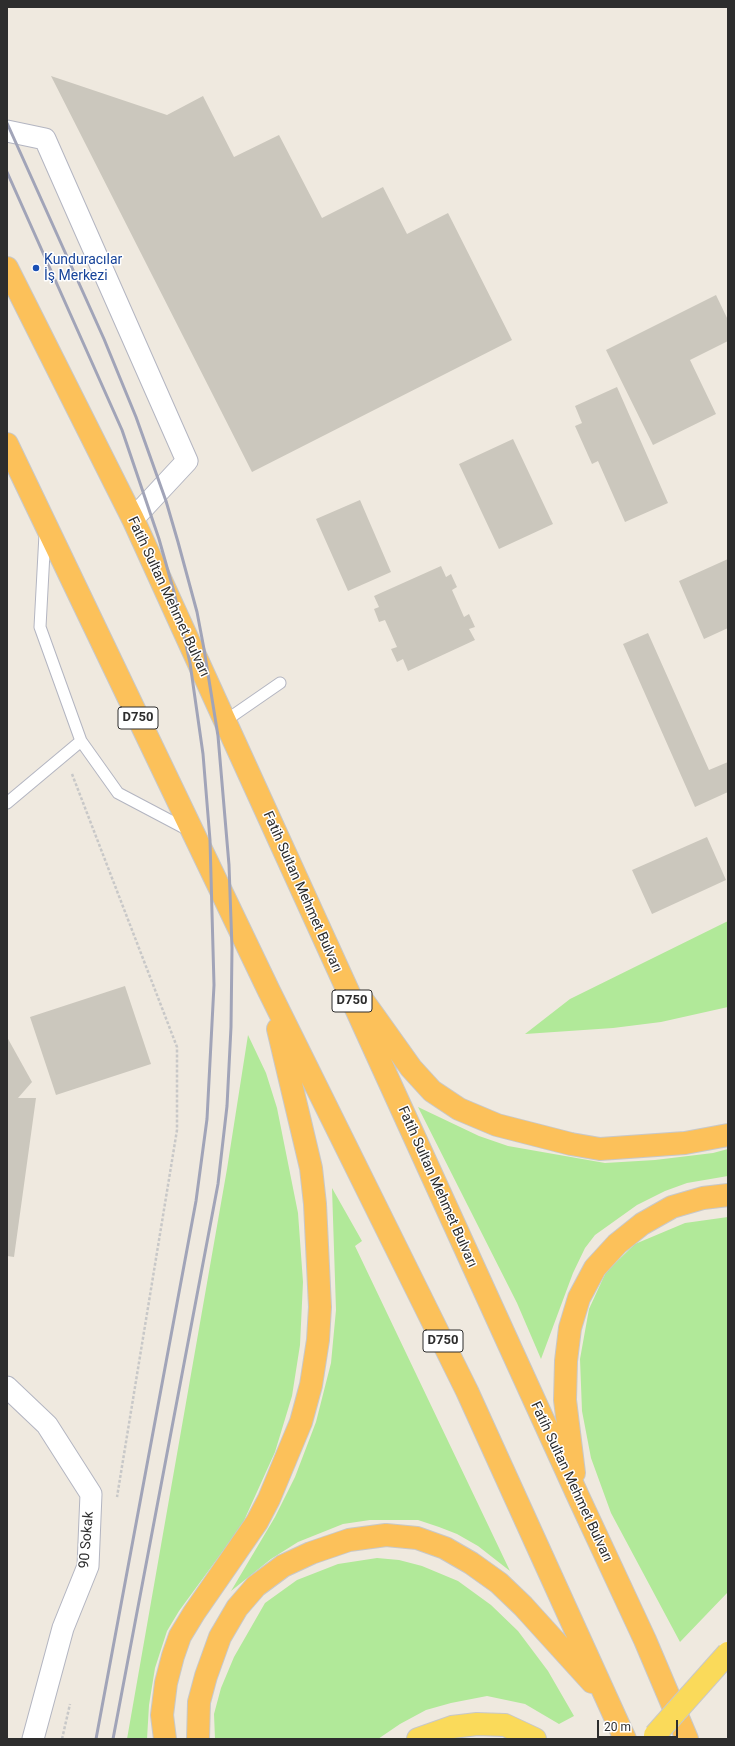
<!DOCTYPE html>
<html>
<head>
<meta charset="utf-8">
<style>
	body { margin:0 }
	#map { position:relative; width:735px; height:1746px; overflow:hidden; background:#efe9df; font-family:Roboto,sans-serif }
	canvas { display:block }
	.frame { position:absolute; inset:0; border:8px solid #2d2d2d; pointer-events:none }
	.scale { position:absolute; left:597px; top:1720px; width:81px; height:18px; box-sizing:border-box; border:2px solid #2d2d2d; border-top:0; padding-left:5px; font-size:12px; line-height:14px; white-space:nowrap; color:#2d2d2d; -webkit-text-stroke:3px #fff; paint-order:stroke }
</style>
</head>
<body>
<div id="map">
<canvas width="735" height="1746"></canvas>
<div class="frame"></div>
<div class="scale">20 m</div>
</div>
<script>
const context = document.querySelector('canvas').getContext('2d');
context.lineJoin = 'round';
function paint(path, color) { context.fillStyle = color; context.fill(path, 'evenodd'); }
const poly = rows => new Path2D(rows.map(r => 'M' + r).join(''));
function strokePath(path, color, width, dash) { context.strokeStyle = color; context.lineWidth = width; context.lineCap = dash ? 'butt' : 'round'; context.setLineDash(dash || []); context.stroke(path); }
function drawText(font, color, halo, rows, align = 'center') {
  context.font = font + ' Roboto,sans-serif'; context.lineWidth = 3; context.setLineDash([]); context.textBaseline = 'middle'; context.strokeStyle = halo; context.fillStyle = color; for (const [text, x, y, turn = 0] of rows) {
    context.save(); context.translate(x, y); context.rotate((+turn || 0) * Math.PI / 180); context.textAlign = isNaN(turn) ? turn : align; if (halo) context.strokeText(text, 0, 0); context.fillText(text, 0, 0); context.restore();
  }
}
paint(poly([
	[728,921,728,1007,661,1022,613,1028,525,1034,570,999],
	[248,1035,266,1073,277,1108,298,1213,303,1282,300,1345,292,1396,275,1452,242,1525,179,1611,167,1631,155,1668,149,1705,147,1739,127,1739,227,1169],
	[418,1107,479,1136,508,1146,605,1163,655,1160,713,1153,728,1149,728,1176,687,1183,665,1191,637,1205,595,1235,585,1248,573,1273,541,1359,517,1303],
	[332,1188,362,1241,355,1246,510,1571,478,1546,457,1534,439,1527,418,1520,370,1520,343,1524,298,1542,271,1559,231,1591,275,1517,295,1477,316,1422,331,1363,336,1310],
	[728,1217,728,1592,680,1642,611,1513,591,1458,582,1411,580,1359,589,1309,606,1272,635,1244,685,1223],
	[377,1558,399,1560,422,1566,458,1581,491,1605,518,1631,548,1671,574,1716,559,1724,525,1704,487,1696,451,1703,426,1710,400,1724,378,1739,215,1739,214,1714,221,1688,234,1657,265,1603,297,1580,338,1564]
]), '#b1e999');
paint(poly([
	[51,76,167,115,203,96,234,157,279,135,322,218,383,187,407,234,448,213,512,340,252,472],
	[716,295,728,320,728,341,690,360,716,414,653,445,606,350],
	[617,387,668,503,625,522,598,461,592,464,575,426,582,423,575,406],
	[513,439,553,524,499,549,459,464],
	[360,500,391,572,348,591,316,519],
	[728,559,728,628,704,639,679,581],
	[441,566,446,577,451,574,457,587,452,590,464,617,469,614,475,627,469,629,475,640,408,671,403,659,397,662,391,649,397,647,385,620,379,622,374,609,379,607,374,596],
	[648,633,709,770,728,762,728,792,695,807,623,644],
	[707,837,726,880,652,914,632,870],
	[125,986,151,1064,56,1095,30,1017],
	[7,1037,32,1082,18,1098,36,1098,14,1257,7,1256]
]), '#cbc7bd');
const service = poly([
	[45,534,40,627,81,741,118,793,190,831],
	[225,721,280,683],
	[7,803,81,741]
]);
const minor = poly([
	[7,131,45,139,187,461,133,519],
	[7,1387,47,1425,91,1494,88,1566,63,1628,33,1739]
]);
const primary = poly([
	[418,1739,452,1727,477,1724,505,1725,535,1739]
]);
const trunk = poly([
	[7,268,133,519,577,1494,645,1640,687,1739],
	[7,444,269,991,467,1391,625,1739],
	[364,1002,411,1068,432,1091,459,1109,497,1125,571,1144,600,1149,685,1143,728,1135],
	[574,1473,565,1400,566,1361,570,1328,579,1298,595,1268,617,1244,642,1224,672,1207,703,1198,728,1195],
	[165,1739,162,1715,166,1683,173,1656,180,1636,194,1613,257,1522,269,1499,301,1422,311,1385,318,1340,320,1307,315,1204,311,1168,278,1029],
	[198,1739,199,1702,206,1676,220,1637,237,1608,256,1586,283,1566,311,1553,349,1540,386,1535,417,1538,445,1548,471,1563,499,1583,523,1606,592,1682]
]);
strokePath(service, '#b3b5c1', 13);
strokePath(minor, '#b3b5c1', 23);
strokePath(primary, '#c8c8c8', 24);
strokePath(trunk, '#c8c8c8', 24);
strokePath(poly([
	[72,774,177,1047,177,1130,117,1497],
	[62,1739,70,1704]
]), '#c8c8c8', 2.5, [3, 2]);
strokePath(service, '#fff', 11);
strokePath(minor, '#fff', 21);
strokePath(primary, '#fada5a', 22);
strokePath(trunk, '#fcc15a', 22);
strokePath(poly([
	[7,123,104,339,136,417,166,501,178,542,197,612,204,649,218,736,229,865,232,948,231,1027,227,1106,218,1184,113,1739],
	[7,172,122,430,159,539,174,592,190,663,203,754,210,840,214,985,207,1119,196,1201,96,1739]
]), '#a1a4b8', 3);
const primaryBridge = poly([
	[655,1735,728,1653]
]);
strokePath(primaryBridge, '#c8c8c8', 24, []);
strokePath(primaryBridge, '#fada5a', 22);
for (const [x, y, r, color] of [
	[36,268,4,"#1a4fb4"]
]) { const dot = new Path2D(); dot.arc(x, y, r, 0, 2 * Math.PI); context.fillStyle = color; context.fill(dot); strokePath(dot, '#fff', 1.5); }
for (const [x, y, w] of [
	[138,718,40],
	[352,1001,40],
	[443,1341,40]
]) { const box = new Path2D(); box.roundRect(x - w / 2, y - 11, w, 22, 3); context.fillStyle = '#fff'; context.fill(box); strokePath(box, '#2d2d2d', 1); }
drawText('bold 13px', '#2d2d2d', null, [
	["D750",138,718],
	["D750",352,1001],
	["D750",443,1341]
]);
drawText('14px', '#164399', '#fff', [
	["Kunduracılar",44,260],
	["İş Merkezi",44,276]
], 'left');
drawText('14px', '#2d2d2d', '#fff', [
	["Fatih Sultan Mehmet Bulvarı",168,597,65],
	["Fatih Sultan Mehmet Bulvarı",302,892,66],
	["Fatih Sultan Mehmet Bulvarı",437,1187,66],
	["Fatih Sultan Mehmet Bulvarı",571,1482,65],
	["90 Sokak",87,1540,-85]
]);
</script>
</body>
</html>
